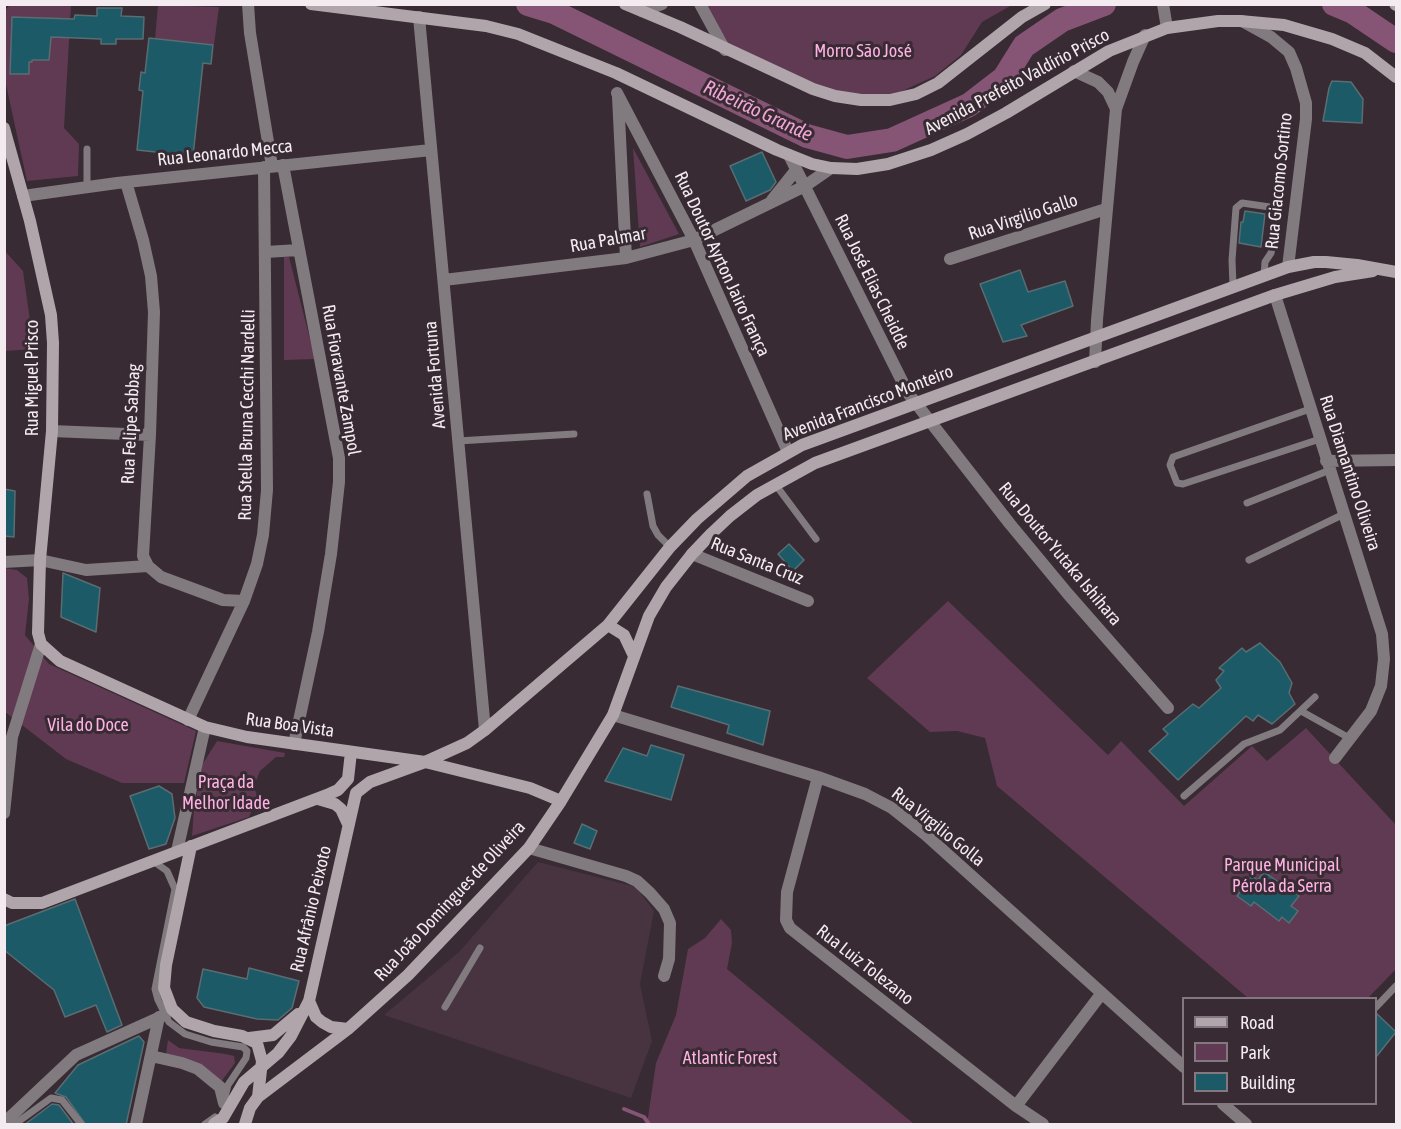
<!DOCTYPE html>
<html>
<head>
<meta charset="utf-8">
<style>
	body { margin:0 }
	#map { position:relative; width:1401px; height:1129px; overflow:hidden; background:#382b33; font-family:"Asap Condensed",sans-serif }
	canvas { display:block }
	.frame { position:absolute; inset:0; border:6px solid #f3ebf0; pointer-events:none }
	.legend { position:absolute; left:1182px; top:997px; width:195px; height:108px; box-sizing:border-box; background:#382b33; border:2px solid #83787f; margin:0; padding:8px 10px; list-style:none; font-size:18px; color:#f3ebf0 }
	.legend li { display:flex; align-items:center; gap:12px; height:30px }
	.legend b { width:30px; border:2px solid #83787f }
</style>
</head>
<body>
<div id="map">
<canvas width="1401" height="1129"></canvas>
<div class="frame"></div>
<ul class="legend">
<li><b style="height:8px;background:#b0a5ab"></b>Road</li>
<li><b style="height:16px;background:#5f3a52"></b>Park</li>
<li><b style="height:16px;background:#1c5a67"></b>Building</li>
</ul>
</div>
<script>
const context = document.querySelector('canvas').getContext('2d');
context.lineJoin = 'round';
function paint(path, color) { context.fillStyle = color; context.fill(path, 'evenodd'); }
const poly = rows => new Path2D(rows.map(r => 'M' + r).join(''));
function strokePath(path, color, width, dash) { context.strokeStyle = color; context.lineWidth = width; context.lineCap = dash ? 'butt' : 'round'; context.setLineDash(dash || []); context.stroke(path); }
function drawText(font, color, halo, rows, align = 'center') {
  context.font = font + ' "Asap Condensed",sans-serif'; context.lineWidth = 6; context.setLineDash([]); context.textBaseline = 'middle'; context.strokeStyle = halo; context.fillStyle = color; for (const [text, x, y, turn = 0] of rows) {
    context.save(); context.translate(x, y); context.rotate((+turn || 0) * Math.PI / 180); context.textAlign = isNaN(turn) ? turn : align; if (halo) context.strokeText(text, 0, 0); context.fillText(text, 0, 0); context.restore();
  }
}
paint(poly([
	[538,862,636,887,654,911,640,984,652,1041,631,1098,384,1015,459,952]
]), '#473440');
paint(poly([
	[158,5,219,7,214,45,155,39],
	[701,5,1012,5,982,22,961,55,935,76,900,92,883,96,838,94,735,51,718,33],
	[9,6,71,6,64,128,79,144,78,176,27,181,5,80,4,11],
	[633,148,679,234,640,247],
	[4,250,23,271,34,349,5,351],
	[284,257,289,257,315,359,284,360],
	[4,568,17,570,27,578,29,599,25,635,49,664,196,731,184,783,122,783,66,759,5,712],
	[948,601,1108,755,1121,741,1184,806,1252,746,1267,761,1306,728,1396,825,1396,969,1368,998,1248,998,997,786,985,738,957,731,930,732,867,678],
	[217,741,285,753,284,757,276,757,260,771,256,781,255,790,258,797,249,817,192,836,194,809,202,765],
	[721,919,731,930,732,943,727,969,914,1124,647,1124,656,1063,676,1015,688,949,705,938],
	[168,1040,179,1048,226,1054,234,1056,235,1063,221,1082,166,1054]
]), '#5f3a52');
strokePath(poly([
	[624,1109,644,1117,649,1124]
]), '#865475', 4);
strokePath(poly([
	[528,4,554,12,807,136,847,147,892,140,969,105,1004,78,1024,46,1062,20,1104,4],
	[1334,4,1353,12,1396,41]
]), '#865475', 24);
const building = poly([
	[97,8,122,8,121,16,144,17,143,39,116,39,116,44,101,44,101,39,51,37,49,60,32,60,32,62,29,62,29,74,10,74,12,17,74,19,75,15,97,16,97,8],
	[149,38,213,45,211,64,203,63,193,156,137,150,143,91,139,90,141,72,145,73,149,38],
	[1332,81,1351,82,1363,99,1362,123,1323,121,1329,88,1332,81],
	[762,152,776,182,770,190,746,201,730,166,762,152],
	[1245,211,1265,214,1261,247,1239,243,1241,222,1243,222,1245,211],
	[1020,270,1028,292,1065,281,1073,306,1021,325,1027,336,1003,342,980,284,1020,270],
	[4,489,15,491,14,537,4,536,4,489],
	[789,544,804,560,793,571,778,554,789,544],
	[63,573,100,588,96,632,61,617,63,573],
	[1260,643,1280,662,1292,683,1289,693,1295,704,1272,724,1258,715,1253,721,1246,716,1178,780,1149,751,1168,734,1163,729,1193,704,1199,708,1221,688,1216,680,1224,671,1219,668,1242,648,1246,652,1260,643],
	[678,686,770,711,763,745,727,733,729,725,671,707,678,686],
	[651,745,684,755,671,800,605,781,623,748,647,756,651,745],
	[159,786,172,794,175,818,166,844,149,849,130,796,159,786],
	[582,824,597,831,590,849,574,843,582,824],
	[1264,872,1299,896,1291,906,1298,911,1289,923,1282,917,1279,921,1254,902,1251,906,1237,896,1252,876,1258,880,1264,872],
	[75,899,122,1025,107,1032,96,1005,65,1017,54,990,4,950,4,926,75,899],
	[249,968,299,981,292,1008,278,1020,257,1019,204,1007,197,998,203,969,247,979,249,968],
	[1376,1013,1396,1032,1376,1057,1376,1013],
	[139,1036,144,1042,126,1125,86,1125,66,1097,55,1093,78,1065,139,1036],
	[52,1104,59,1105,74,1125,24,1125,52,1104]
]);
paint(building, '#1c5a67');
strokePath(building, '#5a6d72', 1.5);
strokePath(poly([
	[87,149,87,187],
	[1233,286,1232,260,1236,208,1242,203,1270,207,1276,210,1274,238,1271,253,1265,262,1264,275],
	[1310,409,1173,457,1170,465,1177,483,1183,484,1320,439],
	[458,441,574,434],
	[775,484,816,539],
	[647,494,653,526,658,535,670,547],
	[1247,503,1330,470],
	[1249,560,1344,514],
	[1301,711,1351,739],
	[1184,796,1244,744,1280,730,1315,697],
	[153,861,167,871,175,889,155,989,158,1000,169,1022,185,1034,211,1042,243,1047,247,1051,246,1058,228,1085,225,1097],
	[445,1007,480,948],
	[1376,1007,1396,986],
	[15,1124,51,1098,62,1100,81,1124],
	[205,1124,215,1117]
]), '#817a7f', 7);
strokePath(poly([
	[248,4,250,33,272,166],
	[700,4,725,50],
	[1163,4,1167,28],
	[642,11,662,4],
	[419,17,485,730],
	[1242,21,1271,37,1289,52,1296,68,1306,103,1306,119,1288,267],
	[1074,71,1098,82,1108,92,1116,109],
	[617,93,694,240,788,452],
	[618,97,626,258],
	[789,155,908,393,1010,524,1068,594,1168,708],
	[283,165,339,458,339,482,331,554,318,632,294,744],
	[126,182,143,240,151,276,154,312,150,435,143,556,148,566,161,577,223,600,244,601],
	[23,196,117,183,431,150],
	[772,200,796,170],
	[266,252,298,250],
	[950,259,1106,209],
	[444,280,626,258,694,240,805,186,831,168],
	[1275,295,1382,634,1384,659,1381,686,1371,711,1335,758],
	[1095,362,1097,320,1116,109,1133,62,1145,35],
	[52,431,150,435],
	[1326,461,1396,460],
	[692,554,808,601],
	[4,562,40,560,86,570,148,566],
	[613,715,818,777,865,794,892,808,926,835,1184,1067],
	[188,720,244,601,257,564,263,535,267,490,264,167],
	[818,777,787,892,786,920,790,928,1016,1106,1043,1124],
	[4,813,12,737,41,644],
	[529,848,626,876,637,881,650,893,664,909,670,923,669,959,664,976],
	[177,851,205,727],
	[151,1056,182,1063,198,1069,220,1087,224,1103],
	[1223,1104,1246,1124],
	[1016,1106,1102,993],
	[4,1123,76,1055,165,1015],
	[136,1124,159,1017]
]), '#817a7f', 12);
strokePath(poly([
	[311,4,486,26,518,34,616,73,777,150,812,164,831,168,857,169,888,164,931,150,967,134,1006,113,1109,51,1167,28,1218,21,1240,21,1284,25,1332,39,1365,53,1396,77],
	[625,4,680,27,813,89,835,96,861,100,890,100,916,94,938,83,1022,17,1045,4],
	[1395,4,1396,5],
	[4,128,30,221,51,315,53,343,52,431,40,560,38,633,41,644,60,661,205,727,247,737,425,762,530,788,561,801],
	[608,625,624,635,634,656],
	[318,799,335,804,341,809,348,824],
	[191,846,166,965,164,988,172,1009,186,1022,214,1031,242,1036,257,1043,262,1061,258,1097],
	[4,899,12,903,42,903,329,794,338,790,348,779,351,752],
	[309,1001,316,1017,322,1022,331,1027,348,1029],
	[249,1038,273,1035,298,1014],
	[214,1124,223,1118,244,1082,278,1053,291,1036,309,1001,356,793,370,782,425,762,467,743,485,730,608,625,670,547,697,519,747,476,802,445,1288,267,1314,262,1326,262,1357,265,1396,272],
	[245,1124,250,1108,258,1097,348,1029,408,975,529,848,561,801,613,715,649,616,666,587,692,554,712,533,730,516,757,495,815,463,1275,295,1335,277,1373,271]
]), '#b0a5ab', 12);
drawText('18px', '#ffb1e3', '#382b33', [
	["Morro São José",863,51],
	["Vila do Doce",88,725],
	["Praça da",226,782],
	["Melhor Idade",226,803],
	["Parque Municipal",1282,865],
	["Pérola da Serra",1282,886],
	["Atlantic Forest",730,1058]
]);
drawText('18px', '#f3ebf0', '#382b33', [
	["Avenida Prefeito Valdírio Prisco",1017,82,-28],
	["Rua Leonardo Mecca",225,153,-6],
	["Rua Giacomo Sortino",1279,181,-84],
	["Rua Virgilio Gallo",1023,217,-18],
	["Rua Palmar",608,240,-10],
	["Rua Doutor Ayrton Jairo França",722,264,65],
	["Rua José Elias Cheidde",872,282,64],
	["Avenida Fortuna",435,375,-95],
	["Rua Miguel Prisco",32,378,-90],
	["Rua Fioravante Zampol",341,380,80],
	["Avenida Francisco Monteiro",868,403,-21],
	["Rua Stella Bruna Cecchi Nardelli",247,415,-89],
	["Rua Felipe Sabbag",131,424,-87],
	["Rua Diamantino Oliveira",1350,473,72],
	["Rua Doutor Yutaka Ishihara",1060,554,50],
	["Rua Santa Cruz",757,561,22],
	["Rua Boa Vista",290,725,8],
	["Rua Virgilio Golla",938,827,39],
	["Rua João Domingues de Oliveira",450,901,-47],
	["Rua Afrânio Peixoto",311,909,-77],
	["Rua Luiz Tolezano",865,965,38]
]);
drawText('italic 20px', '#f1a4d6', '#382b33', [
	["Ribeirão Grande",758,111,25]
]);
</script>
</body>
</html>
